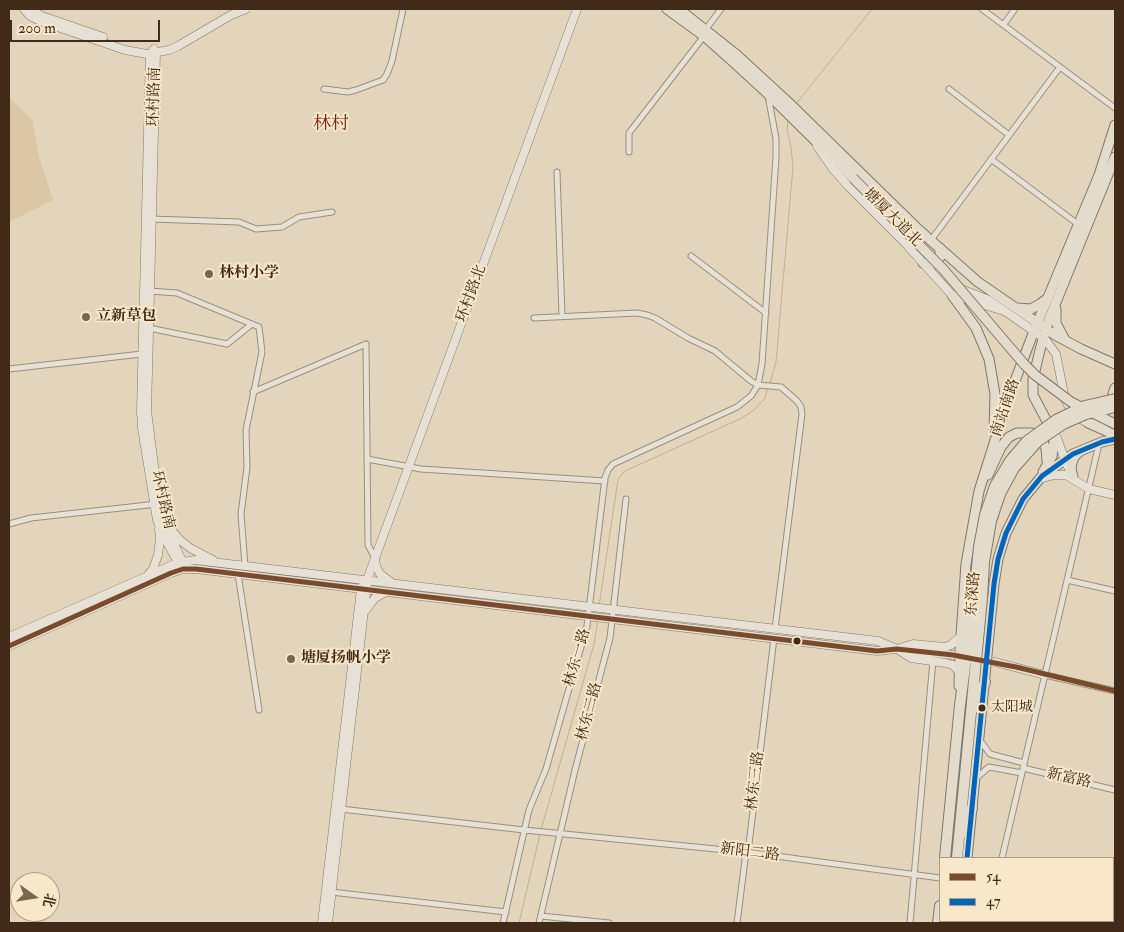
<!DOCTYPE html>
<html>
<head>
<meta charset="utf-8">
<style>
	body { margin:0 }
	#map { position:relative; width:1124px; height:932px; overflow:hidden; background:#e3d5bc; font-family:"IM FELL Double Pica","Noto Serif SC",serif }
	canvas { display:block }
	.frame { position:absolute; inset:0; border:10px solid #412a17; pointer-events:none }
	.legend { position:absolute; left:939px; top:857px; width:175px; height:65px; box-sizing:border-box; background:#f8e7c8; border:1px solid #af9b81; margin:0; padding:6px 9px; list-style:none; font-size:15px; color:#412a17 }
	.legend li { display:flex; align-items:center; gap:10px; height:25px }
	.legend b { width:25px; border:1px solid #af9b81 }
	.north { position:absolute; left:10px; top:872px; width:50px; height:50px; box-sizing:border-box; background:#f8e7c8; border:1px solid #af9b81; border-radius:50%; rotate:103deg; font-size:14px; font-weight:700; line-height:20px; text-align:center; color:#412a17 }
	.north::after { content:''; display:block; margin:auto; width:18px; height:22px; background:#7a6651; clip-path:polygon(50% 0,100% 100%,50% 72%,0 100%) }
	.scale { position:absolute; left:10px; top:20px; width:150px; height:22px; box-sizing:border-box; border:2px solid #412a17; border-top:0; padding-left:6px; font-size:15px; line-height:18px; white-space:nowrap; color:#412a17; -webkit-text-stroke:4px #f8e7c8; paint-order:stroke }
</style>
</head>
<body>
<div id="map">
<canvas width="1124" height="932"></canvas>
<div class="frame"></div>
<ul class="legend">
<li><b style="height:6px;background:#7a4b2a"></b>54</li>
<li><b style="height:6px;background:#0065bd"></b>47</li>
</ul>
<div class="north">北</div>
<div class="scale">200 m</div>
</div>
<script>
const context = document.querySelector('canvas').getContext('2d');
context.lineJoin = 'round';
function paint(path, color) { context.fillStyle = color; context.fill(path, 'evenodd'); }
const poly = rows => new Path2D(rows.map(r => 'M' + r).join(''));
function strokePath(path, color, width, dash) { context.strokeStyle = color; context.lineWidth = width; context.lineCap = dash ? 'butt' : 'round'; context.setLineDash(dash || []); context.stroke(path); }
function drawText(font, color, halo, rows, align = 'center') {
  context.font = font + ' "IM FELL Double Pica","Noto Serif SC",serif'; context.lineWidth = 4; context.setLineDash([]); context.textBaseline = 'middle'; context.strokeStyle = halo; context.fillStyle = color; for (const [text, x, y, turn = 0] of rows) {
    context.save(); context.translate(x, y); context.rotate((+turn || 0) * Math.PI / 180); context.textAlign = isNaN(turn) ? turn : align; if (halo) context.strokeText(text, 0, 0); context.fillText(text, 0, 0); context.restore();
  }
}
paint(poly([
	[9,97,33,121,39,157,53,200,9,222]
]), '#dcc7a5');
strokePath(poly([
	[796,104,872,9],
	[770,384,776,362,793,167,791,147,787,129,788,118],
	[599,606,618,479,625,471,742,418,754,410,765,398,768,388],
	[541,830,594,644,598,620],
	[519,923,540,834]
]), '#c4ae8d', 1);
const street = poly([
	[982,9,1115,108],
	[1004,24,1015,9],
	[706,29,721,9],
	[324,89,348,92,356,90,383,80,387,74,392,61,403,9],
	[949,89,1009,135],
	[629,152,629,133,704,36],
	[991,159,1079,225],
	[557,172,562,316],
	[151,219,239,222,256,229,282,227,299,217,332,212],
	[931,240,1060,67],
	[691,256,766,313],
	[149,291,177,293,259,327,262,352,246,430,247,467,241,514,245,566],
	[534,318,637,313,647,315,655,318,688,338,715,351,751,381,758,385,781,387,797,401,801,407,802,414,775,629],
	[149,328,227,344,252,324],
	[9,369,142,354],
	[253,392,366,344,368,545,375,558],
	[367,459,421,469,605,481],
	[9,524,31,518,157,504],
	[238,574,259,710],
	[1067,580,1115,591],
	[1045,675,1115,691],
	[979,739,990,754,1024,763],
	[1023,768,1115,790],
	[975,779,989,767,1022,773],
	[341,809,524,830,746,852,940,878],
	[1002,858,1099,444],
	[1113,884,1115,885],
	[331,892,506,912],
	[541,916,609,923],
	[503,923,529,810,546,769,587,626,605,478,608,470,613,464,737,407,751,396,758,385,762,364,776,157,776,139,768,95],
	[539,923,575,770,610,638,626,499],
	[737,923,746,852,749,844,774,638],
	[910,923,933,660],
	[986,923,987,921]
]);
const secondary = poly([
	[24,9,30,16,40,21,125,50,147,54,169,50,178,46,231,15,246,9],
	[31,9,42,16,103,37],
	[154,49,150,54,141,411,142,428,157,520,163,535,180,566],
	[154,49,156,53,147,411,159,504,163,519,182,561,183,565],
	[817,146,833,169,849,187,905,243,952,295,1004,311],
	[958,288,989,300,1045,339,1056,354,1065,399,1071,411,1075,416,1088,423,1115,424],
	[1054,433,1057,438,1066,463,1072,475],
	[1043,478,1054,475,1066,475,1089,489,1115,495],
	[169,527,180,540,190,548,213,560],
	[375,558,376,566,380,574,391,582],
	[148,575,153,569,158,555,160,539,159,529],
	[365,611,375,598,386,592],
	[9,637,177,563,195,560,878,641,897,649,911,658,946,663,953,665,959,672],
	[9,646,171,573,183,569,196,569,877,651,897,649,953,655],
	[900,648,913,644,945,647,951,645,961,636],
	[995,662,1045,675],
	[322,923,361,589,367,580,577,9],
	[328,923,367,584]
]);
const primary = poly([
	[667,9,704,36,732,61,767,93,853,178],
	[679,9,737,55,787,101,919,230,978,282,1055,335,1081,349,1115,364],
	[923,263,930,265,937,262,940,257,940,248],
	[952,295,976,328,989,359,995,394,994,429],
	[1017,308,1031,309,1040,304,1048,298],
	[1056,309,1056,323,1065,340],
	[1113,404,1112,397,1115,388],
	[1088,423,1115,435],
	[1043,472,1052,456,1054,442,1052,431,1033,395,1033,379,1040,350,1048,322,1115,157],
	[988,475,1001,447,1009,437,1017,433,1032,433,1041,439,1046,448,1047,461],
	[1073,476,1071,470,1072,463,1074,457,1079,452],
	[959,686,960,650,966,564,979,491,1008,399,1034,331,1099,175,1115,125],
	[967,858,994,584,998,559,1006,533,1023,499,1042,476,1073,454,1102,442,1115,439],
	[961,923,962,921]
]);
const highway = poly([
	[974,708,985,682],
	[964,832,972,808],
	[945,858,960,705,974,597],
	[957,858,982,598],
	[938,923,940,906],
	[951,923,951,921]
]);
strokePath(street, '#9a8f7e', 7);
strokePath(secondary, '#827869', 9);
strokePath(primary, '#827869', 11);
strokePath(highway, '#827869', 12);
strokePath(street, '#e7e0d4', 5);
strokePath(secondary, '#e7e0d4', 8);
strokePath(primary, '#e3dbcc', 9);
strokePath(highway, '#e3dbcc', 10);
const primaryBridge = poly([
	[853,178,943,269,1024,364,1035,375,1071,402,1115,424]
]);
const highwayBridge = poly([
	[974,597,979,547,985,515,995,486,1010,461,1027,441,1056,420,1085,406,1115,399],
	[982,598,984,562,991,521,1000,494,1014,468,1038,441,1063,424,1086,414,1115,407]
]);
strokePath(primaryBridge, '#827869', 11, []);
strokePath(highwayBridge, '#827869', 12, []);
strokePath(primaryBridge, '#e3dbcc', 9);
strokePath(highwayBridge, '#e3dbcc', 10);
strokePath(poly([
	[9,646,171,573,183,569,196,569,877,651,897,649,953,655,1016,667,1115,691]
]), '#7a4b2a', 5);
strokePath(poly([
	[967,858,994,584,998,559,1006,533,1023,499,1042,476,1073,454,1102,442,1115,439]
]), '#0065bd', 5);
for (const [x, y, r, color] of [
	[209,274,5,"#7a6651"],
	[86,317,5,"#7a6651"],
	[797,641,4.5,"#412a17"],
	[291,659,5,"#7a6651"],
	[982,708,4.5,"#412a17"]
]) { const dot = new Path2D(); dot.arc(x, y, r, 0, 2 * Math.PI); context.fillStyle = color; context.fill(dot); strokePath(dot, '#f8e7c8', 2); }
drawText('14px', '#412a17', '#f8e7c8', [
	["太阳城",991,708]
], 'left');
drawText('15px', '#412a17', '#f8e7c8', [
	["环村路南",155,97,-88],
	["塘厦大道北",892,218,45],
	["环村路北",472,294,-70],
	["南站南路",1006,408,-71],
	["环村路南",162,500,77],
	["东深路",974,594,-85],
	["林东一路",578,658,-74],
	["林东二路",590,712,-75],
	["新富路",1069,779,13],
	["林东三路",756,781,-83],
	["新阳二路",750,853,7]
]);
drawText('bold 15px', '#412a17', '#f8e7c8', [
	["林村小学",219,274],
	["立新草包",96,317],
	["塘厦扬帆小学",301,659]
], 'left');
drawText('18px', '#7a1f14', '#f8e7c8', [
	["林村",331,125]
]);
</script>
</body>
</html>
